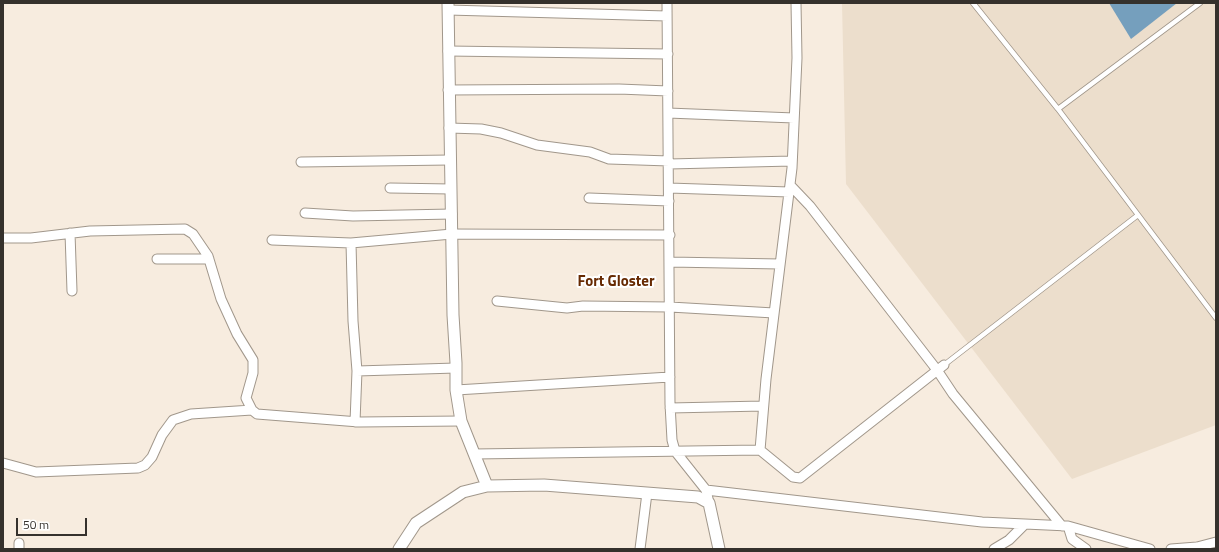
<!DOCTYPE html>
<html>
<head>
<meta charset="utf-8">
<style>
	body { margin:0 }
	#map { position:relative; width:1219px; height:552px; overflow:hidden; background:#f7ecdf; font-family:"Titillium Web",sans-serif }
	canvas { display:block }
	.frame { position:absolute; inset:0; border:4px solid #35312c; pointer-events:none }
	.scale { position:absolute; left:16px; top:518px; width:71px; height:18px; box-sizing:border-box; border:2px solid #35312c; border-top:0; padding-left:5px; font-size:12px; line-height:14px; white-space:nowrap; color:#35312c; -webkit-text-stroke:3px #fff; paint-order:stroke }
</style>
</head>
<body>
<div id="map">
<canvas width="1219" height="552"></canvas>
<div class="frame"></div>
<div class="scale">50 m</div>
</div>
<script>
const context = document.querySelector('canvas').getContext('2d');
context.lineJoin = 'round';
function paint(path, color) { context.fillStyle = color; context.fill(path, 'evenodd'); }
const poly = rows => new Path2D(rows.map(r => 'M' + r).join(''));
function strokePath(path, color, width, dash) { context.strokeStyle = color; context.lineWidth = width; context.lineCap = dash ? 'butt' : 'round'; context.setLineDash(dash || []); context.stroke(path); }
function drawText(font, color, halo, rows, align = 'center') {
  context.font = font + ' "Titillium Web",sans-serif'; context.lineWidth = 4; context.setLineDash([]); context.textBaseline = 'middle'; context.strokeStyle = halo; context.fillStyle = color; for (const [text, x, y, turn = 0] of rows) {
    context.save(); context.translate(x, y); context.rotate((+turn || 0) * Math.PI / 180); context.textAlign = isNaN(turn) ? turn : align; if (halo) context.strokeText(text, 0, 0); context.fillText(text, 0, 0); context.restore();
  }
}
paint(poly([
	[842,3,1216,3,1216,425,1072,479,846,184]
]), '#ecdecc');
paint(poly([
	[1109,3,1177,3,1131,39]
]), '#759fbd');
const service = poly([
	[973,3,1058,109,1216,318],
	[1058,109,1200,3],
	[944,365,1138,215]
]);
const minor = poly([
	[667,3,670,404,672,440,675,451,706,490,709,503],
	[448,10,667,16],
	[448,51,668,54],
	[448,90,619,89,668,91],
	[668,113,794,118],
	[449,128,481,129,501,133,537,145,590,152,609,159,669,161],
	[301,162,450,160],
	[669,164,792,161],
	[790,185,810,206,937,370,953,394,1062,526],
	[390,188,451,189],
	[669,188,789,192],
	[589,198,669,201],
	[305,213,353,216,452,214],
	[70,233,72,291],
	[3,238,31,238,90,231,185,229,193,234,208,256,221,299,237,334,253,360,253,373,246,398,252,410,257,414,359,422,461,421],
	[272,240,351,243,452,234,670,235],
	[351,243,353,321,357,371,355,422],
	[157,259,209,259],
	[670,262,780,264],
	[497,301,567,308,583,306,670,307,774,313],
	[357,371,456,368],
	[456,390,670,377],
	[670,408,763,406],
	[760,450,793,477,800,478,944,365],
	[474,454,760,450,766,379,792,168,797,58,796,3],
	[3,463,36,472,138,468,145,465,152,457,162,435,173,420,191,414,252,410],
	[706,490,982,522,1068,526,1150,549],
	[1068,526,1072,539,1086,549],
	[19,549,19,543],
	[640,549,647,493],
	[994,549,1009,540,1025,524],
	[1171,549,1197,547,1216,542]
]);
const tertiary = poly([
	[448,3,453,315,456,363,456,390,461,421,487,486],
	[399,549,416,523,463,492,487,486,544,485,698,497,709,503,719,549]
]);
strokePath(service, '#a1978b', 6);
strokePath(minor, '#a1978b', 11);
strokePath(tertiary, '#a1978b', 13);
strokePath(service, '#fff', 4.5);
strokePath(minor, '#fff', 9);
strokePath(tertiary, '#fff', 11);
drawText('bold 15px', '#672a02', '#fff', [
	["Fort Gloster",616,282]
]);
</script>
</body>
</html>
